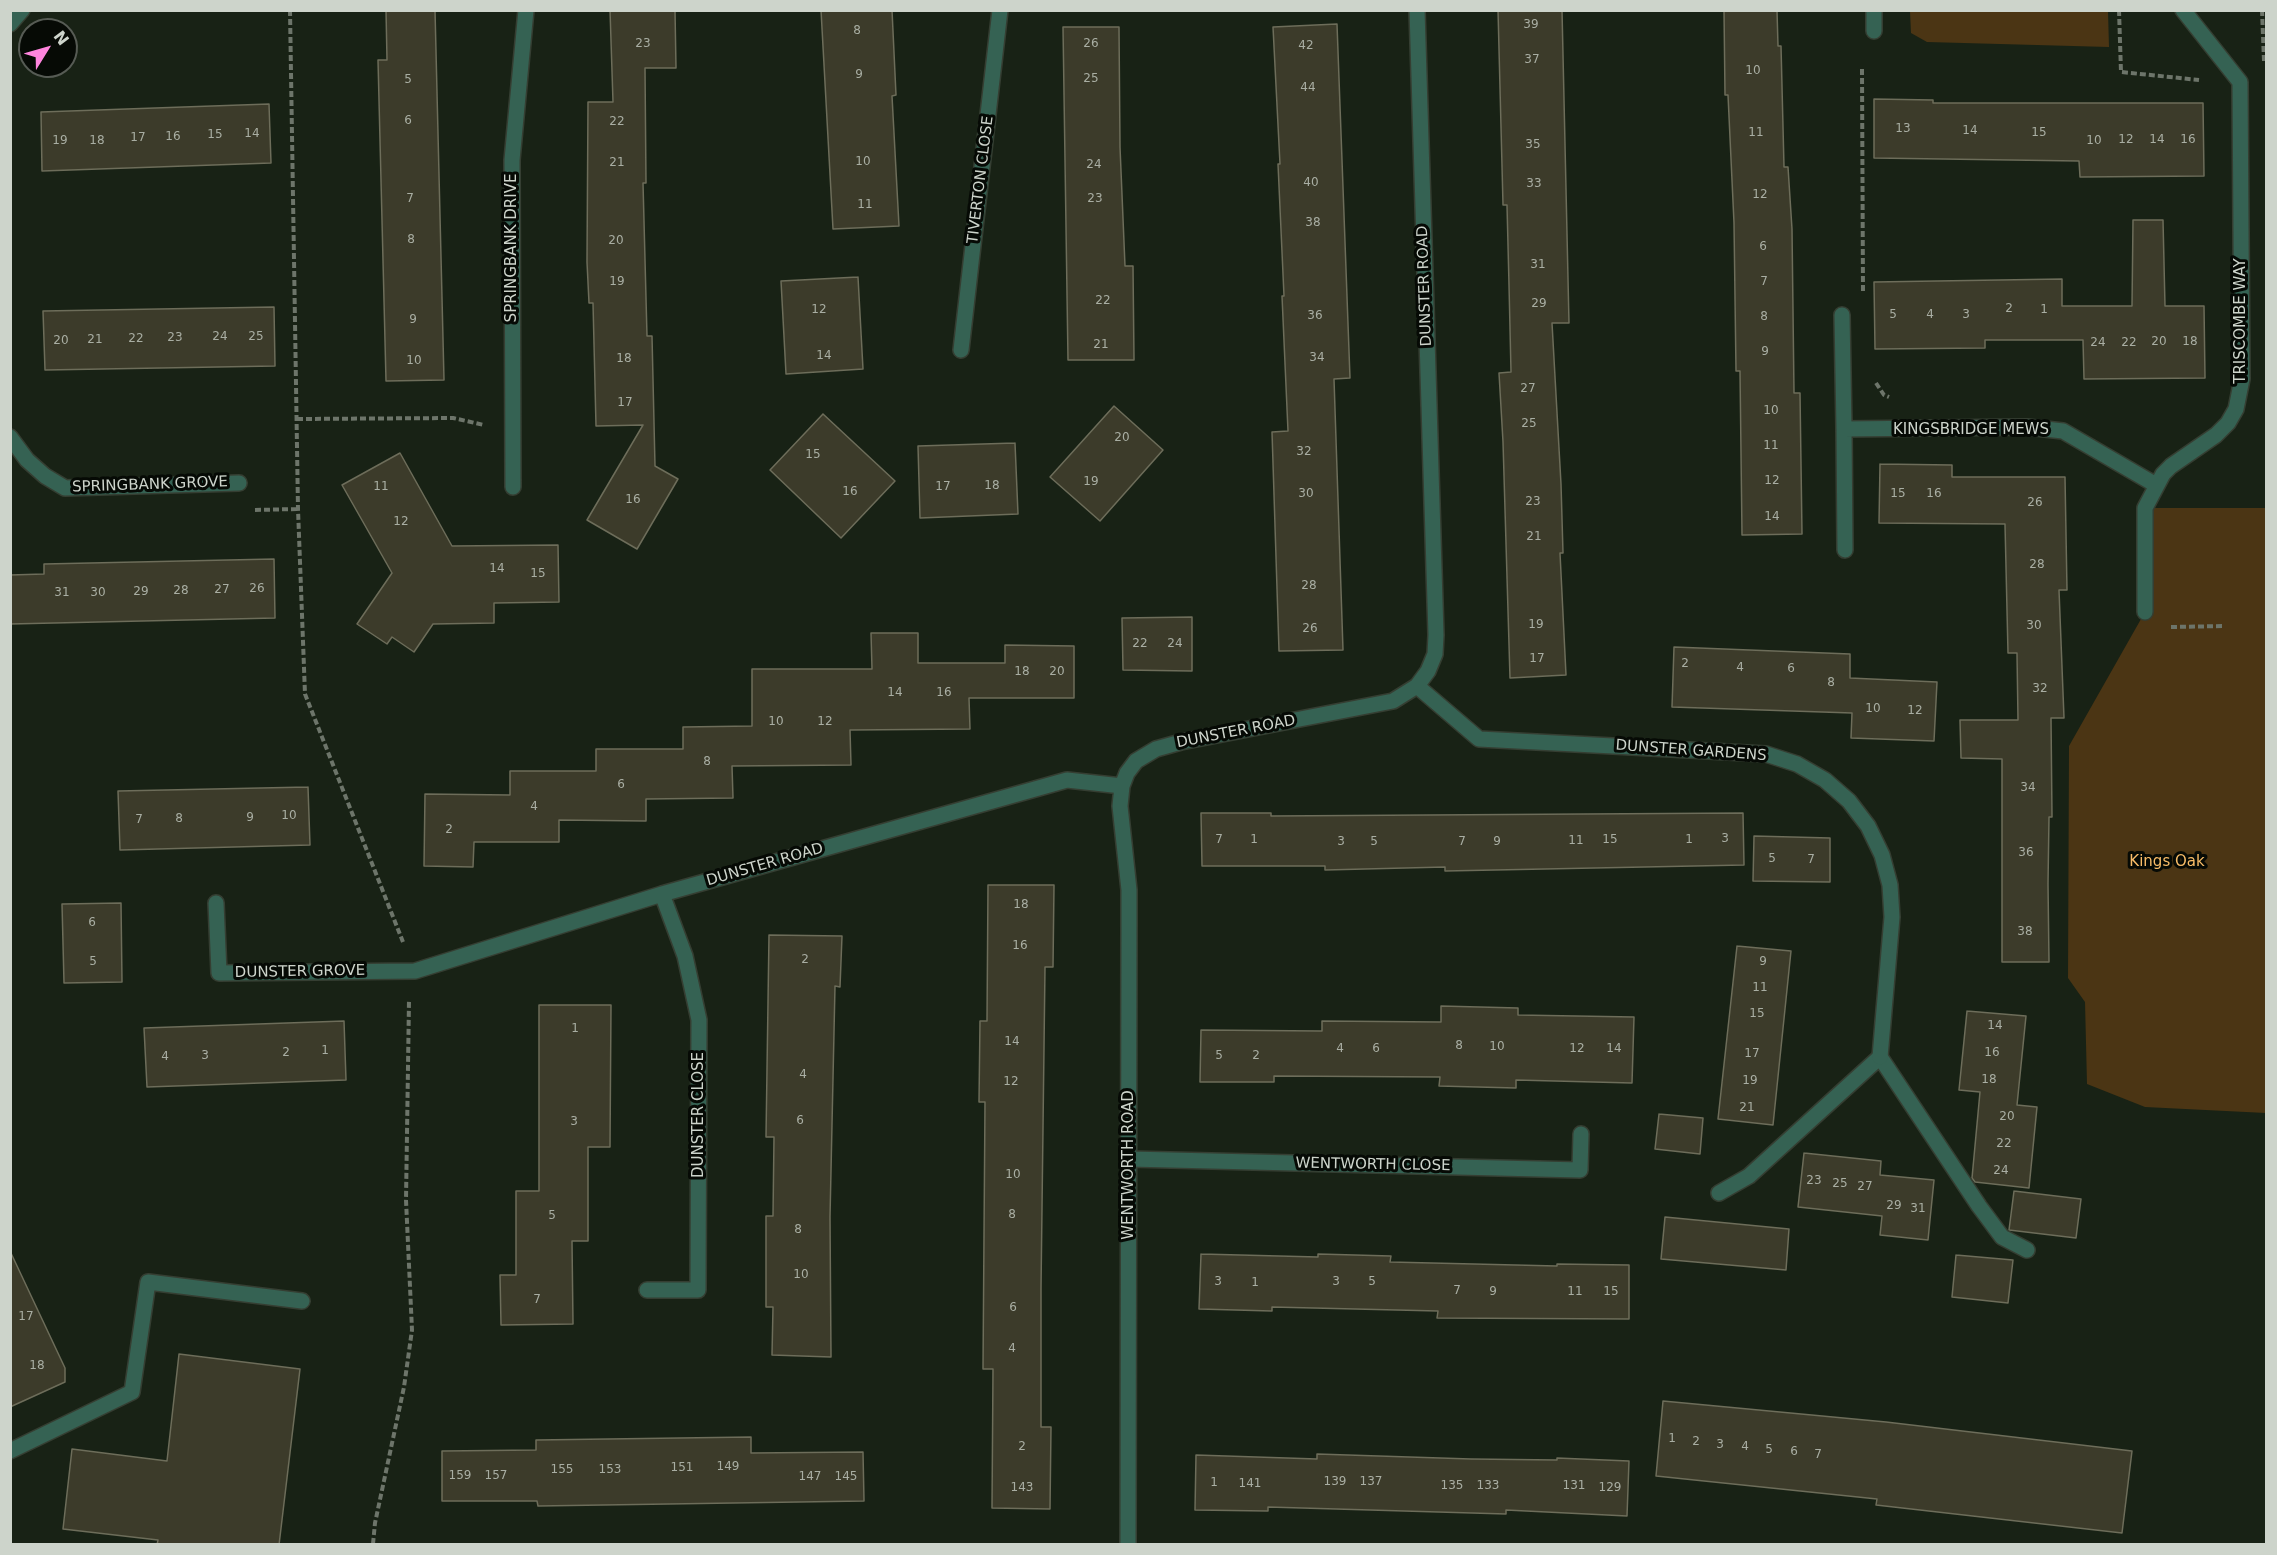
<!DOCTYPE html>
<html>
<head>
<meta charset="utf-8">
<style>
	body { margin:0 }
	#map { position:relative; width:2277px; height:1555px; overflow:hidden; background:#182215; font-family:"DejaVu Sans",sans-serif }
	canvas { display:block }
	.frame { position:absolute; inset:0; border:12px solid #cdd4cb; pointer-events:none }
	.north { position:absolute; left:18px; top:18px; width:60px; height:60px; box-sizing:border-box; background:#060a05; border:2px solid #565b54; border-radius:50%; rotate:53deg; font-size:16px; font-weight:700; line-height:24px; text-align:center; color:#cdd4cb }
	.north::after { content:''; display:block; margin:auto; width:21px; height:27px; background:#ff85de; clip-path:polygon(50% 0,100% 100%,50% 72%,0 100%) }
</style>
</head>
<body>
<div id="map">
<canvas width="2277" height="1555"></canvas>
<div class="frame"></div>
<div class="north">N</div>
</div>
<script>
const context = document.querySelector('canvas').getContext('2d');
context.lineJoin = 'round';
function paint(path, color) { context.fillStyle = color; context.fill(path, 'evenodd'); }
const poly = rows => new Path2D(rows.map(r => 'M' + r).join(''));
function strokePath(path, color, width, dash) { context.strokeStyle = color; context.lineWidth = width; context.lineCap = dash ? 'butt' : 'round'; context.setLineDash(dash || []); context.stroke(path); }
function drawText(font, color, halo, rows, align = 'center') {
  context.font = font + ' "DejaVu Sans",sans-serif'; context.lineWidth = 6; context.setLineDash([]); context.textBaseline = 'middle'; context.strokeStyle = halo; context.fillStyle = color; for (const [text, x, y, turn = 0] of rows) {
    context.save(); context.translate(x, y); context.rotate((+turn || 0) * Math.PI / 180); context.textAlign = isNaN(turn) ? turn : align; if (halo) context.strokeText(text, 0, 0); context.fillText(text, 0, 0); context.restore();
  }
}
paint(poly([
	[1910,11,2108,11,2109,47,1927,42,1911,33],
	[2145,508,2266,508,2266,1113,2145,1107,2087,1084,2085,1002,2068,978,2069,746,2145,612]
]), '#4b3514');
const building = poly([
	[386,10,435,10,444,380,386,381,378,60,387,60,386,10],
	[610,10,675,10,676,68,645,68,646,183,643,183,647,336,652,336,655,466,678,479,637,549,587,520,643,425,596,426,593,303,589,303,587,262,588,102,613,102,610,10],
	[821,10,892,10,896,95,892,96,899,226,833,229,821,10],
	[1498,10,1562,10,1569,323,1552,323,1561,484,1563,553,1560,553,1566,675,1510,678,1503,442,1499,373,1511,372,1509,285,1507,205,1503,205,1498,10],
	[1724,10,1777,10,1778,46,1781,46,1784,167,1788,167,1792,229,1794,393,1800,393,1802,534,1742,535,1740,371,1736,371,1734,223,1728,95,1725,95,1724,10],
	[1337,24,1350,378,1334,379,1343,650,1279,651,1272,432,1288,431,1282,296,1284,296,1278,164,1280,164,1273,27,1337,24],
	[1063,27,1119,27,1120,147,1125,266,1133,266,1134,360,1068,360,1063,27],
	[1874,99,1933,100,1933,103,2203,103,2204,176,2080,177,2079,161,1874,158,1874,99],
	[269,104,271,163,42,171,41,112,269,104],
	[2133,220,2163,220,2165,306,2204,306,2205,378,2084,379,2083,340,1985,340,1985,348,1875,349,1874,282,2062,279,2062,306,2132,306,2133,220],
	[858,277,863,369,786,374,781,281,858,277],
	[274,307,275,366,45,370,43,311,274,307],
	[1114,406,1163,450,1100,521,1050,477,1114,406],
	[823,414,895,481,841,538,770,470,823,414],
	[1015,443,1018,514,920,518,918,446,1015,443],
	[400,453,452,546,558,545,559,602,494,603,494,623,433,624,414,652,392,637,387,644,357,624,392,573,342,485,400,453],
	[1880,464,1952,465,1952,477,2065,477,2067,590,2059,590,2064,718,2051,718,2052,817,2049,817,2048,884,2049,962,2002,962,2002,759,1961,758,1960,720,2018,720,2017,653,2008,653,2005,524,1879,523,1880,464],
	[274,559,275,618,10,624,10,575,44,574,44,564,274,559],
	[1192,617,1192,671,1123,670,1122,618,1192,617],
	[871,633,918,633,918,663,1005,663,1005,645,1074,646,1074,698,969,698,970,729,850,730,851,765,732,766,733,798,646,799,646,821,559,820,559,842,474,842,473,867,424,866,425,794,510,795,510,771,596,771,596,749,683,749,683,727,752,726,752,669,872,669,871,633],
	[1674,647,1850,654,1850,678,1937,682,1934,741,1851,738,1852,713,1672,707,1674,647],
	[308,787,310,845,120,850,118,791,308,787],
	[1201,813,1271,813,1271,816,1743,813,1744,865,1445,871,1445,867,1325,870,1325,866,1202,866,1201,813],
	[1754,836,1830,838,1830,882,1753,881,1754,836],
	[988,885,1054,885,1053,967,1045,967,1041,1288,1041,1427,1051,1427,1050,1509,992,1508,993,1369,983,1369,985,1102,979,1102,980,1021,987,1021,988,885],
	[121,903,122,982,64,983,62,904,121,903],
	[769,935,842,936,840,987,835,986,830,1217,831,1357,772,1355,773,1307,766,1307,766,1216,773,1216,774,1137,766,1137,769,935],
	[1737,946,1791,951,1773,1125,1718,1119,1737,946],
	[539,1005,611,1005,610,1147,588,1147,588,1241,572,1241,573,1324,501,1325,500,1275,516,1275,516,1191,539,1191,539,1005],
	[1441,1006,1518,1008,1518,1015,1634,1017,1632,1083,1516,1080,1516,1088,1439,1086,1440,1077,1274,1076,1274,1082,1200,1082,1201,1030,1322,1031,1322,1021,1441,1022,1441,1006],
	[1967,1011,2026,1016,2017,1105,2037,1107,2029,1188,1975,1182,1972,1178,1980,1092,1959,1090,1967,1011],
	[344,1021,346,1080,147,1087,144,1028,344,1021],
	[1659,1114,1703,1118,1700,1154,1655,1149,1659,1114],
	[1804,1153,1881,1161,1880,1175,1934,1180,1928,1240,1880,1235,1882,1216,1798,1207,1804,1153],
	[2014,1191,2081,1199,2076,1238,2009,1230,2014,1191],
	[1665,1217,1789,1229,1786,1270,1661,1259,1665,1217],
	[10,1251,65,1368,65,1382,10,1407,10,1251],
	[1201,1254,1318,1257,1318,1254,1391,1256,1390,1262,1557,1266,1557,1264,1629,1265,1629,1319,1437,1318,1438,1311,1272,1307,1272,1311,1199,1309,1201,1254],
	[1956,1255,2013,1260,2008,1303,1952,1297,1956,1255],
	[179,1354,300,1369,279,1545,157,1545,158,1540,63,1529,72,1449,167,1461,179,1354],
	[1663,1401,1886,1422,2132,1451,2122,1533,1876,1505,1877,1499,1656,1476,1663,1401],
	[751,1437,751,1453,863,1452,864,1501,538,1506,537,1501,442,1501,442,1451,536,1450,536,1440,751,1437],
	[1317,1454,1471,1459,1557,1460,1557,1458,1629,1461,1627,1516,1506,1510,1506,1514,1268,1507,1268,1511,1195,1510,1196,1455,1317,1459,1317,1454]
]);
paint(building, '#3c3b2a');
strokePath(building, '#6d6d5a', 1.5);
const lane = poly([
	[1719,1193,1749,1176,1880,1057,1979,1206,2002,1237,2027,1250],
	[10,1451,132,1392,148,1282,302,1301]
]);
const street = poly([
	[1874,10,1874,31],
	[10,24,22,10],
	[1842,315,1844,429],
	[961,350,1000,10],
	[10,437,27,460,45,476,65,488,239,483],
	[513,487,512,160,526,10],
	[1845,550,1844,429,2027,427,2063,431,2156,485],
	[2145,612,2145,508,2163,474,2171,466,2216,435,2228,423,2236,409,2242,379,2240,82,2183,10],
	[1417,686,1479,739,1766,754,1797,764,1825,780,1849,801,1868,826,1882,855,1890,885,1892,917,1880,1057],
	[216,903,219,973,415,971,662,894,1067,780,1122,786],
	[1130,1159,1580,1170,1581,1134],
	[647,1290,698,1290,699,1020,685,956,662,894],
	[1128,1544,1129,925,1129,890,1120,806,1122,786,1127,773,1136,761,1156,749,1181,742,1393,701,1417,686,1428,671,1435,654,1436,635,1417,10]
]);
strokePath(lane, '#353e32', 18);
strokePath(street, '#353e32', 18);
strokePath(poly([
	[290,10,298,509,305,694,403,942],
	[2119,10,2121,72,2199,80],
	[2262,10,2264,61],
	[1862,69,1863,293],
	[1876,383,1884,395,1889,397],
	[297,419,453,418,484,425],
	[255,510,298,509],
	[2171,627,2224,626],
	[373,1544,375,1523,404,1387,412,1330,406,1200,409,1000]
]), '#6d756a', 4, [6, 3]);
strokePath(lane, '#356253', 15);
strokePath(street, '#356253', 15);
drawText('12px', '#a9aea3', null, [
	["39",1531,25],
	["8",857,31],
	["23",643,44],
	["26",1091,44],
	["42",1306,46],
	["37",1532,60],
	["10",1753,71],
	["9",859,75],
	["25",1091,79],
	["5",408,80],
	["44",1308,88],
	["6",408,121],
	["22",617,122],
	["13",1903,129],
	["14",1970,131],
	["11",1756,133],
	["15",2039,133],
	["14",252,134],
	["15",215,135],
	["16",173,137],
	["17",138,138],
	["12",2126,140],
	["14",2157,140],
	["16",2188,140],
	["19",60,141],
	["18",97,141],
	["10",2094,141],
	["35",1533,145],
	["10",863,162],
	["21",617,163],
	["24",1094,165],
	["40",1311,183],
	["33",1534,184],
	["12",1760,195],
	["7",410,199],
	["23",1095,199],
	["11",865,205],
	["38",1313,223],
	["8",411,240],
	["20",616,241],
	["6",1763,247],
	["31",1538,265],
	["19",617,282],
	["7",1764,282],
	["22",1103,301],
	["29",1539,304],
	["2",2009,309],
	["12",819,310],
	["1",2044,310],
	["5",1893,315],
	["4",1930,315],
	["3",1966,315],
	["36",1315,316],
	["8",1764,317],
	["9",413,320],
	["24",220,337],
	["25",256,337],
	["23",175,338],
	["22",136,339],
	["21",95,340],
	["20",61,341],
	["20",2159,342],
	["18",2190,342],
	["24",2098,343],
	["22",2129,343],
	["21",1101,345],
	["9",1765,352],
	["14",824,356],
	["34",1317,358],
	["18",624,359],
	["10",414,361],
	["27",1528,389],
	["17",625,403],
	["10",1771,411],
	["25",1529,424],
	["20",1122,438],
	["11",1771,446],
	["32",1304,452],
	["15",813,455],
	["12",1772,481],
	["19",1091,482],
	["18",992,486],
	["11",381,487],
	["17",943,487],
	["16",850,492],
	["30",1306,494],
	["15",1898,494],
	["16",1934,494],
	["16",633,500],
	["23",1533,502],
	["26",2035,503],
	["14",1772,517],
	["12",401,522],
	["21",1534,537],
	["28",2037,565],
	["14",497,569],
	["15",538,574],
	["28",1309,586],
	["26",257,589],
	["27",222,590],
	["28",181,591],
	["29",141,592],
	["31",62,593],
	["30",98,593],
	["19",1536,625],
	["30",2034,626],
	["26",1310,629],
	["22",1140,644],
	["24",1175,644],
	["17",1537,659],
	["2",1685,664],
	["4",1740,668],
	["6",1791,669],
	["18",1022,672],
	["20",1057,672],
	["8",1831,683],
	["32",2040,689],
	["14",895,693],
	["16",944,693],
	["10",1873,709],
	["12",1915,711],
	["10",776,722],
	["12",825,722],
	["8",707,762],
	["6",621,785],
	["34",2028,788],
	["4",534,807],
	["10",289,816],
	["9",250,818],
	["8",179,819],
	["7",139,820],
	["2",449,830],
	["3",1725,839],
	["7",1219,840],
	["1",1254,840],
	["15",1610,840],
	["1",1689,840],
	["11",1576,841],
	["3",1341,842],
	["5",1374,842],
	["7",1462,842],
	["9",1497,842],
	["36",2026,853],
	["5",1772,859],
	["7",1811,860],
	["18",1021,905],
	["6",92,923],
	["38",2025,932],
	["16",1020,946],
	["2",805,960],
	["5",93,962],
	["9",1763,962],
	["11",1760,988],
	["15",1757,1014],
	["14",1995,1026],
	["1",575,1029],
	["14",1012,1042],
	["8",1459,1046],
	["10",1497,1047],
	["4",1340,1049],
	["6",1376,1049],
	["12",1577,1049],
	["14",1614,1049],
	["1",325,1051],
	["2",286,1053],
	["16",1992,1053],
	["17",1752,1054],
	["3",205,1056],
	["5",1219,1056],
	["2",1256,1056],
	["4",165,1057],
	["4",803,1075],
	["18",1989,1080],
	["19",1750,1081],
	["12",1011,1082],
	["21",1747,1108],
	["20",2007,1117],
	["6",800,1121],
	["3",574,1122],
	["22",2004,1144],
	["24",2001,1171],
	["10",1013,1175],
	["23",1814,1181],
	["25",1840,1184],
	["27",1865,1187],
	["29",1894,1206],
	["31",1918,1209],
	["8",1012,1215],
	["5",552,1216],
	["8",798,1230],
	["10",801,1275],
	["3",1218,1282],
	["3",1336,1282],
	["5",1372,1282],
	["1",1255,1283],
	["7",1457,1291],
	["9",1493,1292],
	["11",1575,1292],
	["15",1611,1292],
	["7",537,1300],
	["6",1013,1308],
	["17",26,1317],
	["4",1012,1349],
	["18",37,1366],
	["1",1672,1439],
	["2",1696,1442],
	["3",1720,1445],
	["2",1022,1447],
	["4",1745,1447],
	["5",1769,1450],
	["6",1794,1452],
	["7",1818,1455],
	["149",728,1467],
	["151",682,1468],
	["155",562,1470],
	["153",610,1470],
	["159",460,1476],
	["157",496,1476],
	["147",810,1477],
	["145",846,1477],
	["139",1335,1482],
	["137",1371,1482],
	["1",1214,1483],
	["141",1250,1484],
	["135",1452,1486],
	["133",1488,1486],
	["131",1574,1486],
	["143",1022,1488],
	["129",1610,1488]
]);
drawText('15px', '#cdd4cb', '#060a05', [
	["TIVERTON CLOSE",981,180,-83],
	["SPRINGBANK DRIVE",512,248,-90],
	["DUNSTER ROAD",1425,286,-92],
	["TRISCOMBE WAY",2241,321,-90],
	["KINGSBRIDGE MEWS",1971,430],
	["SPRINGBANK GROVE",150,485,-2],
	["DUNSTER ROAD",1236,732,-11],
	["DUNSTER GARDENS",1691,751,4],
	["DUNSTER ROAD",765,865,-16],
	["DUNSTER GROVE",300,972,-1],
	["DUNSTER CLOSE",699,1115,-90],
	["WENTWORTH ROAD",1129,1165,-90],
	["WENTWORTH CLOSE",1373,1165,1]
]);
drawText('15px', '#f9bd68', '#060a05', [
	["Kings Oak",2167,862]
]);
</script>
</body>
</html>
